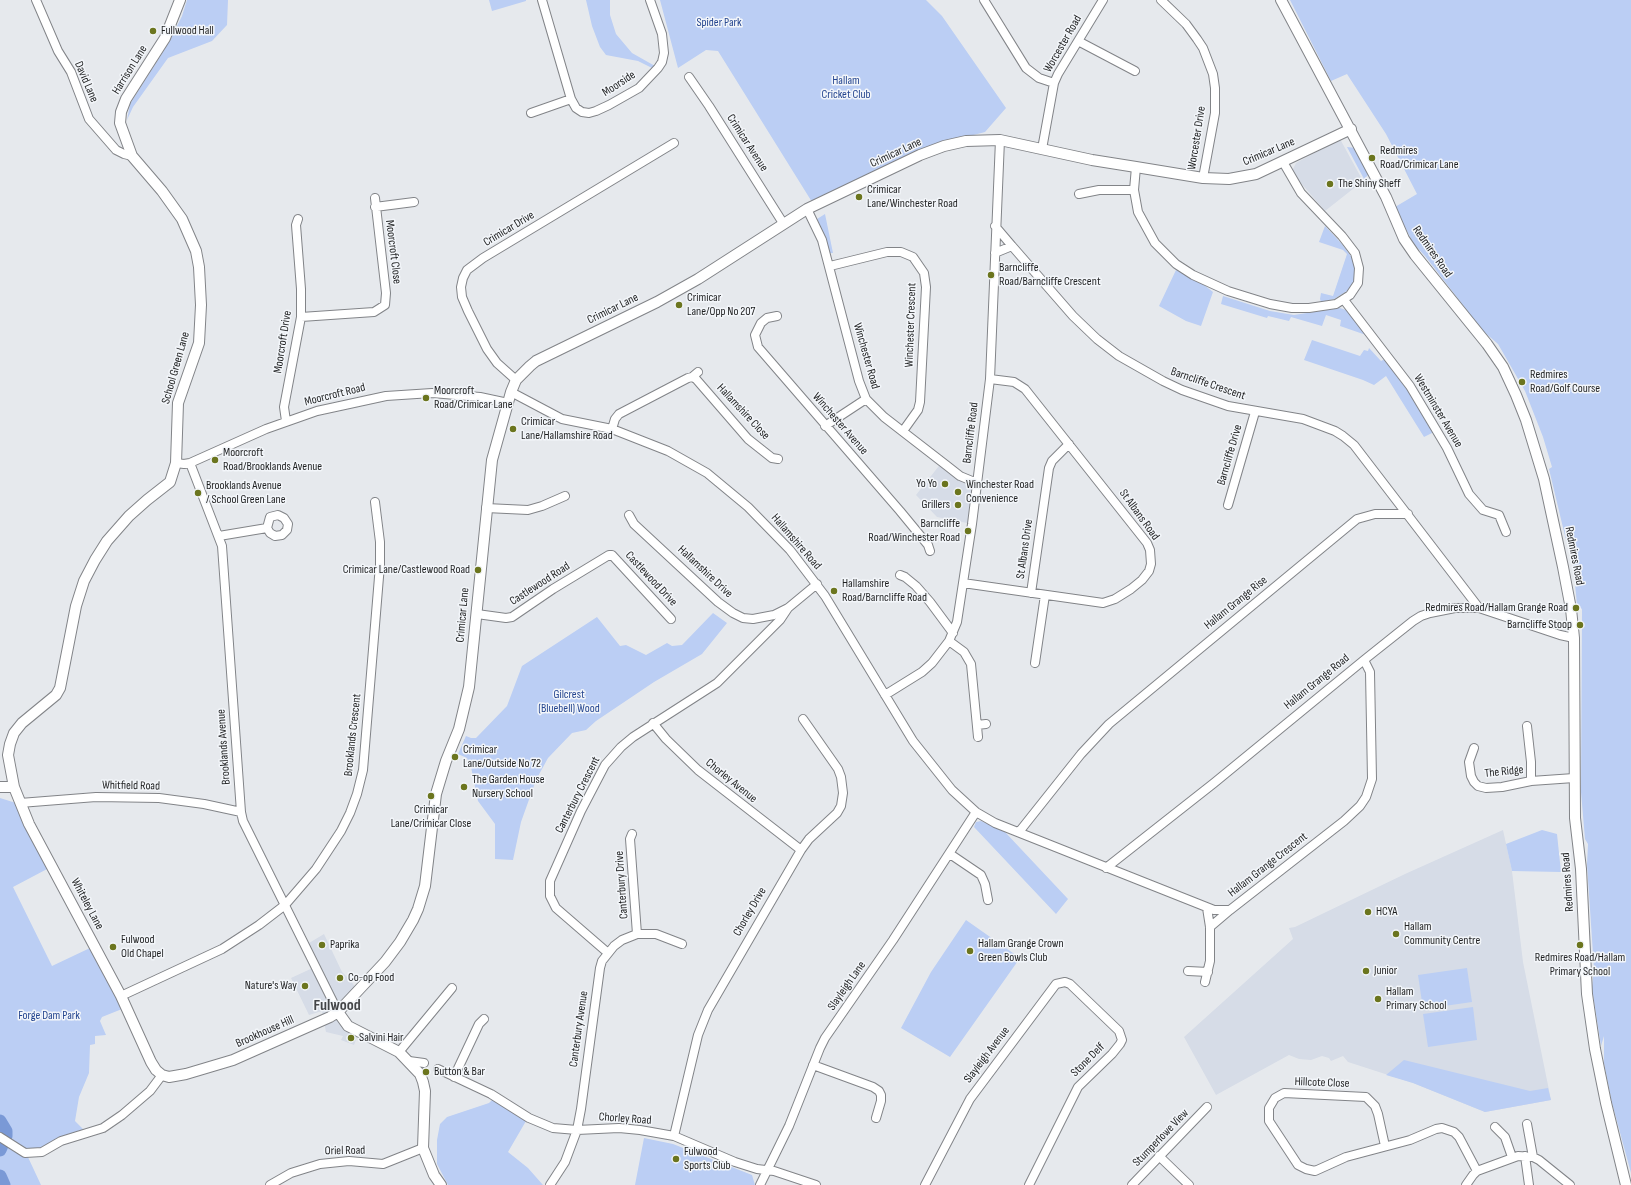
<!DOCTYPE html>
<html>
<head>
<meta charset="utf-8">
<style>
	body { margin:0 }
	canvas { display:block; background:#e6e9ed }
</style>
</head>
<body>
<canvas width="1631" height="1185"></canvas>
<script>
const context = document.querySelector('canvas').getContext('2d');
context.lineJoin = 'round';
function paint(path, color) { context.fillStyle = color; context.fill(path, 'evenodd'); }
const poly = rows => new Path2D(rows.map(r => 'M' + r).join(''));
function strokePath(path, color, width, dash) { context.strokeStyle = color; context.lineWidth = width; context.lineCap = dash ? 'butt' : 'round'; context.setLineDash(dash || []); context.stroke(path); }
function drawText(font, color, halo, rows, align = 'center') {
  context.font = font + ' "Sofia Sans Condensed",sans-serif'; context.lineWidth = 3; context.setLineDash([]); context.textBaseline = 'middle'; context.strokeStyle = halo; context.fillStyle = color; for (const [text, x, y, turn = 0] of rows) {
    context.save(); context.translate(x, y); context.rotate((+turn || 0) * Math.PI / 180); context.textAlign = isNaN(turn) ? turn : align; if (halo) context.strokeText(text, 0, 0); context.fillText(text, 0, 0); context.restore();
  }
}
paint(poly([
	[1340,139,1363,181,1325,211,1294,175,1293,169,1296,163],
	[942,462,977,483,972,524,937,517,916,495],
	[1503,830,1512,871,1523,962,1551,1100,1485,1112,1413,1083,1348,1062,1343,1056,1331,1061,1329,1058,1322,1056,1311,1060,1299,1059,1289,1055,1216,1095,1184,1037,1293,939,1289,928,1295,927,1405,874],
	[324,934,342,972,351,981,360,994,346,1011,347,1020,360,1029,354,1045,341,1040,343,1036,326,1032,322,1011,309,1015,291,978,317,966,309,943]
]), '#d6dce7');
paint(poly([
	[187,0,228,0,227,25,212,41,168,58,133,107,127,120,130,104,168,44,182,16],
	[489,0,526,0,526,1,492,11],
	[586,0,610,0,610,15,616,34,632,53,655,66,652,68,638,61,606,55,600,47,592,26],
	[660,0,926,0,942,16,1006,108,985,132,928,147,812,202,718,51,706,50,678,68],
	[1290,0,1631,0,1631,1173,1612,1103,1604,1063,1604,1036,1601,1046,1592,988,1594,969,1587,864,1588,844,1585,839,1581,792,1582,609,1577,605,1572,552,1570,550,1565,536,1549,469,1552,467,1543,437,1525,391,1498,344,1483,331,1425,256,1413,243,1395,207,1417,194,1386,134,1347,74,1331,81],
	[1347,147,1356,148,1369,174,1364,179],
	[825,214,833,253,830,253,823,233,817,219],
	[1325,226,1341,243,1351,256,1355,266,1355,277,1353,285,1347,291,1334,299,1321,302,1320,299,1321,293,1333,296,1347,254,1343,250,1319,242],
	[1176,270,1204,285,1213,292,1201,326,1186,321,1159,306],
	[1223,296,1270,311,1294,315,1340,308,1346,310,1366,333,1366,335,1340,326,1341,320,1326,315,1322,326,1291,317,1289,321,1268,316,1267,318,1221,304],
	[1312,340,1360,356,1364,350,1368,351,1369,348,1381,361,1387,358,1418,404,1434,432,1424,437,1386,376,1374,385,1363,380,1304,360],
	[713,613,727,623,702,654,654,682,596,721,586,730,572,733,548,758,536,780,521,822,513,860,495,859,495,824,478,801,471,767,467,758,458,754,466,736,471,738,476,738,507,706,522,666,597,617,620,646,626,645,646,655,667,643,672,646,682,645],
	[0,798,16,803,49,868,13,887,52,966,90,948,122,1009,102,1017,100,1021,106,1035,95,1036,95,1044,90,1045,89,1073,79,1097,75,1121,85,1131,39,1150,19,1148,0,1133],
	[981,821,1005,832,1068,899,1056,914,974,827,976,822],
	[1542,830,1557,834,1561,872,1512,871,1506,844],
	[966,920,1020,958,950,1057,901,1028,931,972],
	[1467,968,1472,1002,1423,1009,1418,975],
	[1473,1007,1477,1040,1428,1047,1423,1014],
	[1404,1060,1530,1091,1548,1088,1551,1100,1485,1112,1413,1083,1386,1075],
	[493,1099,526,1121,508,1152,528,1168,543,1185,448,1185,437,1164,437,1140,440,1124,447,1117,489,1103],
	[644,1138,673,1144,752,1175,755,1185,635,1185],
	[0,1141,27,1155,41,1185,0,1185]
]), '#bbcef4');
strokePath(poly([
	[0,1121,6,1131,6,1136,0,1150],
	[0,1176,4,1185]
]), '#7a99d6', 13);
const minor = poly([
	[36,0,58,51,71,72,89,119,116,150,124,154,132,156],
	[542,0,571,99,576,108,582,112,589,113,596,111,609,105,639,88,658,68,662,62,664,53,662,34,650,0],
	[984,0,1026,68,1039,78,1054,83],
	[1161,0,1186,24,1197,39,1203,48,1213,74,1215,88,1215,113,1203,178],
	[1078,41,1135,71],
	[689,77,709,106,783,223],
	[531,113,571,99],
	[1042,149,1054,83,1058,74,1103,0],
	[1136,167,1134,190,1138,212,1155,243,1176,264,1193,275,1228,291,1270,304,1292,308,1309,308,1336,304,1350,295,1358,283,1359,268,1355,253,1342,236,1301,193,1283,162],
	[1079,194,1099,190,1134,190],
	[375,207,414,202],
	[807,209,822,240,859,381,866,399,884,417,946,465,960,476,977,483],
	[995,226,1012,246],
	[995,253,1012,246,1073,316,1097,339,1119,356,1163,381,1182,390,1228,406,1303,419,1335,431,1343,436,1354,445,1479,608],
	[830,266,887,252,901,252,913,257,924,273,926,287,920,402,918,410,903,431],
	[1344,300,1410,386,1447,448,1469,494,1483,510,1499,515,1506,532],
	[777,316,767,318,761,323,755,335,758,347,900,511,928,545,930,551],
	[301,317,374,312,385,305,386,293,375,198],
	[692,377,696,379,748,439,772,458,778,459],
	[516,380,497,363,487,349,468,311,462,297,461,287,463,278,467,270,483,258,674,143],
	[511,392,562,419,612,429,668,451,707,473,748,507,790,550,825,596,913,741,952,790,976,812,995,823,1214,910,1230,910,1344,821,1360,806,1366,797,1372,779,1370,672,1364,660],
	[286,421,284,407,301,317,301,289,296,225,298,219],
	[825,426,866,399],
	[612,429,615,419,619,414,688,378,692,377,698,372],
	[176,463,184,464,190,463,266,429,317,411,386,396,432,393,480,397,508,403],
	[190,463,222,546,241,812,243,821,338,1012],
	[1228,505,1255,412],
	[486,508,528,510,542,506,565,496],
	[629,515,634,524,718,602,733,613,743,618,753,619,774,615,788,608,817,584],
	[219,536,267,528,270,517,278,515,284,518,288,524,287,530,282,535,275,536,270,533,267,528],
	[900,575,905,577,916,586,930,602,953,633],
	[963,583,1103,603,1115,599,1131,589,1142,580,1149,571,1151,564,1150,550,1147,543,1025,389,1014,382,990,379],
	[1031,593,1049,468,1052,461,1069,444],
	[477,614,506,618,512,617,553,589,609,555,612,555,671,619],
	[949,641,964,652,971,664,978,737],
	[1035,663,1045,595],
	[885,695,922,672,932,663,949,641,957,622,972,524,990,379,1000,140],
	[653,723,666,739,698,770,801,850],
	[977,725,986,724],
	[1527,726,1531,762,1531,781],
	[1474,748,1469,762,1471,776,1474,782,1478,786,1486,788,1502,787,1531,781,1574,778],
	[20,803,96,797,159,798,204,804,241,812],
	[1019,832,1081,754,1109,724,1357,519,1375,514,1408,514],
	[632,834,630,839,637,934],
	[950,854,981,875,985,884,988,900],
	[1106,868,1214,783,1364,660,1413,621,1421,616,1430,613,1455,608,1479,608,1560,635,1574,638],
	[1210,927,1230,910],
	[608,953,556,908,550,896,550,881,581,811,605,765,621,747,633,737,717,683,780,620,788,608],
	[1188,971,1208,972],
	[1205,982,1210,961,1210,927,1207,908],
	[121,996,222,949,259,925,285,905,316,869,341,831,350,813,357,794,363,770,380,565,380,542,375,502],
	[399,1052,452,988],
	[409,1061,424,1063],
	[813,1065,873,1087,879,1091,881,1095,881,1101,876,1118],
	[438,1069,491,1094,529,1118,553,1128,577,1130,619,1128,640,1130,674,1136,735,1162,757,1169,774,1171,816,1185],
	[454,1077,479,1024,484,1019],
	[1527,1124,1533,1157],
	[1495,1127,1505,1137,1512,1157],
	[674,1136,698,1035,708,1010,801,850,809,839,837,813,841,806,843,793,841,777,838,769,803,719],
	[0,1137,25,1153,42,1152,61,1141,103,1128,122,1115,150,1091,162,1075],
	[1385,1146,1378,1114,1375,1106,1366,1097,1284,1093,1275,1098,1269,1108,1269,1121,1298,1165,1306,1169,1315,1171,1346,1157,1410,1140,1436,1129,1442,1128,1454,1132,1459,1137,1477,1171],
	[1159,1156,1189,1185],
	[1525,1156,1529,1185],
	[270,1185,291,1173,320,1164,349,1161,383,1164,423,1148],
	[550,1185,565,1162,577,1130,581,1109,600,968,602,961,614,946,622,940,637,934,656,934,682,944],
	[760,1185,789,1126,820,1048,825,1038,893,940,976,812],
	[925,1185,970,1099,1056,984,1065,982,1070,984,1119,1031,1122,1040,1120,1044,1112,1054,1078,1087,1029,1185],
	[1132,1185,1207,1107],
	[1466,1185,1473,1175,1477,1171,1518,1156,1533,1157,1539,1160,1570,1185]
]);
const tertiary = poly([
	[180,0,165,38,126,99,121,112,120,123,132,156,162,191,182,219,196,251,199,267,201,305,199,343,178,403,176,463,170,482,147,500,129,516,107,541,95,560,84,581,76,606,60,688,56,695,22,723,14,733,10,744,8,755,14,787,29,824,121,996,151,1062,156,1070,162,1075,169,1077,186,1074,233,1060,330,1017,338,1012,385,962,400,942,413,920,418,909,425,886,436,794,446,761,459,729,469,687,492,460,511,392,516,380,530,366,536,361,657,302,698,279,807,209,920,155,944,146,966,141,1000,140,1092,160,1136,167,1203,178,1229,179,1256,174,1351,129],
	[1281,0,1386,197,1404,239,1415,255,1487,344,1503,367,1516,395,1526,420,1544,479,1563,567,1571,609,1574,638,1575,818,1581,869,1587,994,1595,1049,1606,1103,1626,1185],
	[0,787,14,787],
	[338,1012,348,1026,399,1052,420,1074,423,1082,425,1091,423,1148,434,1175,441,1185]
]);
strokePath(minor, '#828488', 10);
strokePath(tertiary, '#828488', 12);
strokePath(minor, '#fff', 8);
strokePath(tertiary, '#fff', 10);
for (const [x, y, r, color] of [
	[153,31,4,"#6b751e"],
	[1372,158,4,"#6b751e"],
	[1330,184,4,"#6b751e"],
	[859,197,4,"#6b751e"],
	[991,275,4,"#6b751e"],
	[679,305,4,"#6b751e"],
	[1522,382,4,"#6b751e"],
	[426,398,4,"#6b751e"],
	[513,429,4,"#6b751e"],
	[215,460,4,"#6b751e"],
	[945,484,4,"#6b751e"],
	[958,492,4,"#6b751e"],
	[198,493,4,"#6b751e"],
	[958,505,4,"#6b751e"],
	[968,531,4,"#6b751e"],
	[478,570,4,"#6b751e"],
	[834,591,4,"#6b751e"],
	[1576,608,4,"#6b751e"],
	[1580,625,4,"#6b751e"],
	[455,757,4,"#6b751e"],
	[464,787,4,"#6b751e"],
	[431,796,4,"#6b751e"],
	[1368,912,4,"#6b751e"],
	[1396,934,4,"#6b751e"],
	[322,945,4,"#6b751e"],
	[1580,945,4,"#6b751e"],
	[113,947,4,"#6b751e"],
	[970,951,4,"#6b751e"],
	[1366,971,4,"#6b751e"],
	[340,978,4,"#6b751e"],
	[305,986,4,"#6b751e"],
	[1378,999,4,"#6b751e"],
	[351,1038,4,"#6b751e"],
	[426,1072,4,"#6b751e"],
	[676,1159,4,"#6b751e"]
]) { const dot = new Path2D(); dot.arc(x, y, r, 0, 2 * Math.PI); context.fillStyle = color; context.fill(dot); strokePath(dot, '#f3f6fa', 1.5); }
drawText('12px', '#254690', '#f3f6fa', [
	["Spider Park",719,23],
	["Hallam",846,81],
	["Cricket Club",846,95],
	["Gilcrest",569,695],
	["(Bluebell) Wood",569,709],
	["Forge Dam Park",49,1016]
]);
drawText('12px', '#1f2021', '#f3f6fa', [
	["Fullwood Hall",161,31],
	["Redmires",1380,151],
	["Road/Crimicar Lane",1380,165],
	["The Shiny Sheff",1338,184],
	["Crimicar",867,190],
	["Lane/Winchester Road",867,204],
	["Barncliffe",999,268],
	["Road/Barncliffe Crescent",999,282],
	["Crimicar",687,298],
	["Lane/Opp No 207",687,312],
	["Redmires",1530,375],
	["Road/Golf Course",1530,389],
	["Moorcroft",434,391],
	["Road/Crimicar Lane",434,405],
	["Crimicar",521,422],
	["Lane/Hallamshire Road",521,436],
	["Moorcroft",223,453],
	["Road/Brooklands Avenue",223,467],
	["Yo Yo",937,484,"right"],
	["Winchester Road",966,485],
	["Convenience",966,499],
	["Brooklands Avenue",206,486],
	["/ School Green Lane",206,500],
	["Grillers",950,505,"right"],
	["Barncliffe",960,524,"right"],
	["Road/Winchester Road",960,538,"right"],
	["Crimicar Lane/Castlewood Road",470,570,"right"],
	["Hallamshire",842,584],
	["Road/Barncliffe Road",842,598],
	["Redmires Road/Hallam Grange Road",1568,608,"right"],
	["Barncliffe Stoop",1572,625,"right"],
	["Crimicar",463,750],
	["Lane/Outside No 72",463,764],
	["The Garden House",472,780],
	["Nursery School",472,794],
	["Crimicar",431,810,"center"],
	["Lane/Crimicar Close",431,824,"center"],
	["HCYA",1376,912],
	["Hallam",1404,927],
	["Community Centre",1404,941],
	["Fulwood",121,940],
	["Old Chapel",121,954],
	["Hallam Grange Crown",978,944],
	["Green Bowls Club",978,958],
	["Paprika",330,945],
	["Redmires Road/Hallam",1580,958,"center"],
	["Primary School",1580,972,"center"],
	["Junior",1374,971],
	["Co-op Food",348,978],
	["Nature's Way",297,986,"right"],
	["Hallam",1386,992],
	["Primary School",1386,1006],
	["Salvini Hair",359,1038],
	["Button & Bar",434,1072],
	["Fulwood",684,1152],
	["Sports Club",684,1166]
], 'left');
drawText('12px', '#1f2021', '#f3f6fa', [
	["Worcester Road",1063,44,-60],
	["Harrison Lane",130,70,-58],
	["David Lane",86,82,67],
	["Moorside",619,84,-33],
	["Worcester Drive",1197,138,-81],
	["Crimicar Avenue",747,143,57],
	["Crimicar Lane",1269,152,-23],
	["Crimicar Lane",896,153,-25],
	["Crimicar Drive",509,229,-31],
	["Moorcroft Close",393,252,83],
	["Redmires Road",1432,252,55],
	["Crimicar Lane",613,309,-26],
	["Winchester Crescent",911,325,-88],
	["Moorcroft Drive",283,342,-81],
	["Winchester Road",866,356,74],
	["School Green Lane",176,368,-74],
	["Barncliffe Crescent",1208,384,19],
	["Moorcroft Road",335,395,-14],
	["Westminster Avenue",1438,411,59],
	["Hallamshire Close",743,412,47],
	["Winchester Avenue",840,424,49],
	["Barncliffe Road",971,433,-83],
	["Barncliffe Drive",1230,455,-74],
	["St Albans Road",1139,515,54],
	["Hallamshire Road",796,542,49],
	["St Albans Drive",1025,549,-82],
	["Redmires Road",1574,556,79],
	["Hallamshire Drive",705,572,43],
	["Castlewood Drive",651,579,47],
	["Castlewood Road",540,584,-33],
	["Hallam Grange Rise",1236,603,-39],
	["Crimicar Lane",463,615,-85],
	["Hallam Grange Road",1317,682,-39],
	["Brooklands Crescent",353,735,-84],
	["Brooklands Avenue",224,747,-94],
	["The Ridge",1504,772,-6],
	["Chorley Avenue",731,781,39],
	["Whitfield Road",131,786,1],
	["Canterbury Crescent",578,795,-63],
	["Hallam Grange Crescent",1268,865,-38],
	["Redmires Road",1568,882,-94],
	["Canterbury Drive",622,885,-94],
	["Whiteley Lane",87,904,62],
	["Chorley Drive",750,912,-60],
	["Slayleigh Lane",847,986,-55],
	["Canterbury Avenue",579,1029,-82],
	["Brookhouse Hill",265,1032,-24],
	["Slayleigh Avenue",987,1055,-53],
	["Stone Delf",1088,1060,-45],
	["Hillcote Close",1322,1083,2],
	["Chorley Road",625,1119,4],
	["Stumperlowe View",1161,1138,-46],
	["Oriel Road",345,1151,-1]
]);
drawText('bold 16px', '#434548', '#f3f6fa', [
	["Fulwood",337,1006]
]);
</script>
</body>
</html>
